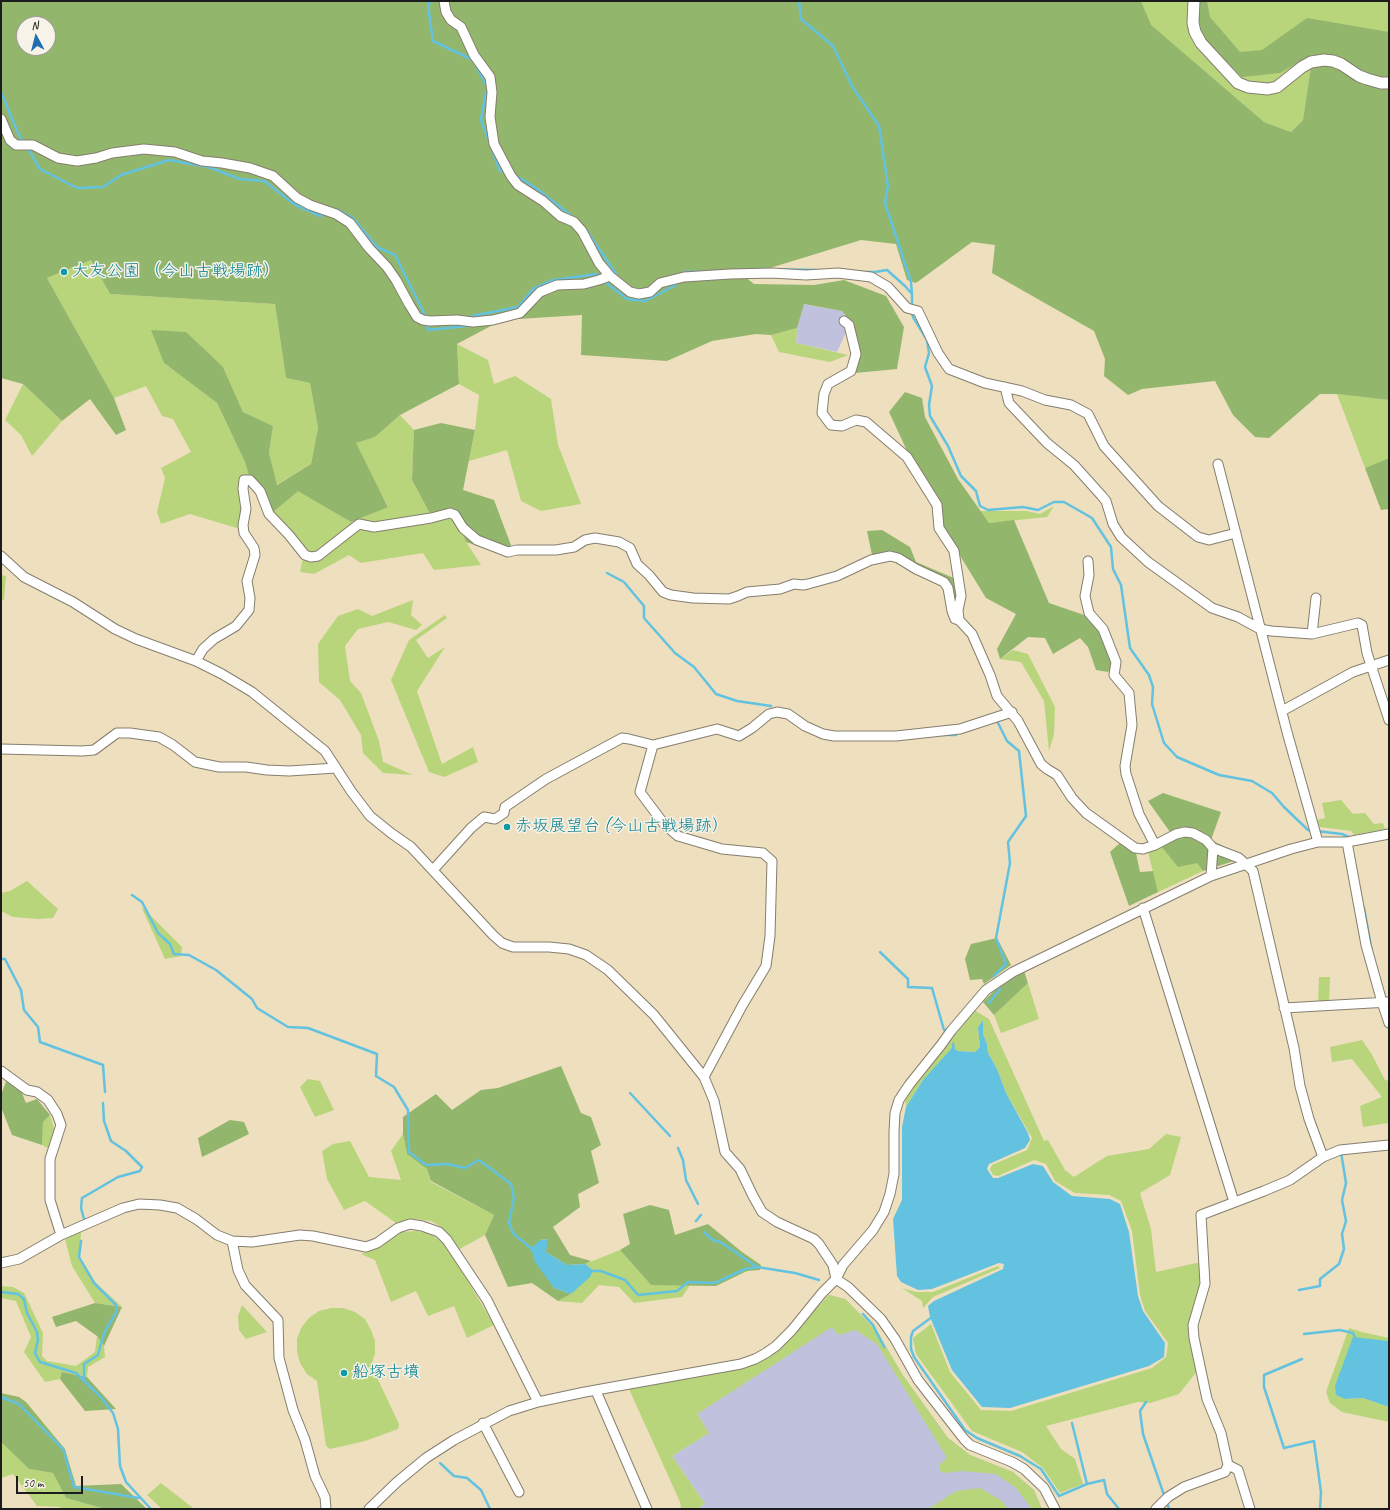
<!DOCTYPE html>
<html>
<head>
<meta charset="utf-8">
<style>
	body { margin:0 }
	#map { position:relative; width:1390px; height:1510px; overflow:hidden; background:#eedfbf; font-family:Caveat,sans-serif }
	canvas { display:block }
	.frame { position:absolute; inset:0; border:2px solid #1c1c1c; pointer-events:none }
	.north { position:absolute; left:16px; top:16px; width:40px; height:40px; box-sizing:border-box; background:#f7f3e8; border:1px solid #9f9d96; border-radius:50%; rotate:353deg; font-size:11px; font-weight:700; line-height:16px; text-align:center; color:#1c1c1c }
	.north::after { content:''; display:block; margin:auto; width:14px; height:18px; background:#1f6fb2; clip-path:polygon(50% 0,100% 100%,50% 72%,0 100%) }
	.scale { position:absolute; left:16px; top:1476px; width:67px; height:18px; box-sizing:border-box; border:2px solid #1c1c1c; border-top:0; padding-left:5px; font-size:12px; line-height:14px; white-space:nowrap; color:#1c1c1c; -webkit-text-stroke:3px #f7f3e8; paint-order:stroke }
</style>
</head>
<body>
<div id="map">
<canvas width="1390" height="1510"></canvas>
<div class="frame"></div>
<div class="north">N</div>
<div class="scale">50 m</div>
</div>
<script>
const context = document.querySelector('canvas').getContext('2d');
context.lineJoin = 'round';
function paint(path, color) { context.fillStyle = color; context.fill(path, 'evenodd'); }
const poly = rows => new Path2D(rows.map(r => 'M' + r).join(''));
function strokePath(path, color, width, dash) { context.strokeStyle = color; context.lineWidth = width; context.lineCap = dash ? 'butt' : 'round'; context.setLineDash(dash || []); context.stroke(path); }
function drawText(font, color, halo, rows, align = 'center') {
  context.font = font + ' Caveat,"Klee One",sans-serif'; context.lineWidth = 3; context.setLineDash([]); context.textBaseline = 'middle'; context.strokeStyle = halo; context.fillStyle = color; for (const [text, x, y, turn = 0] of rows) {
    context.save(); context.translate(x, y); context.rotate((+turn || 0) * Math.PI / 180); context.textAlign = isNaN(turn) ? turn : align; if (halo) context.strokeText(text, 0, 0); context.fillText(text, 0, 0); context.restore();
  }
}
paint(poly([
	[803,304,842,311,851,322,837,352,796,343,797,328],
	[829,1295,845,1299,877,1331,902,1374,948,1438,970,1455,1013,1472,1034,1490,1042,1509,697,1509,705,1504,672,1456,709,1433,697,1414,753,1377,748,1366,770,1357]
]), '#c0c2dd');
paint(poly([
	[1141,1,1389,1,1389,39,1318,26,1303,120,1291,132,1264,122,1150,25],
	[91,260,110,294,275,304,286,378,310,383,318,428,311,464,276,485,269,453,273,426,243,412,223,367,164,363,217,403,245,462,249,476,240,529,190,514,161,524,157,512,165,478,161,468,191,452,173,419,162,416,146,386,114,398,47,278],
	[797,328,796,343,848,355,830,362,779,352,771,335],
	[457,344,488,360,494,384,515,376,551,399,558,445,581,504,541,511,521,501,507,450,469,461,475,430,479,395,459,384],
	[23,384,62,421,32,456,21,435,5,420],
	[1337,394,1389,400,1389,458,1365,468],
	[400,415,414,430,412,480,429,512,455,511,466,542,481,565,434,570,423,553,361,563,349,555,314,574,300,572,303,558,271,514,298,490,351,522,388,506,355,443,375,437],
	[1054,506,1047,517,989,523,979,511,1027,511,1040,514],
	[1,575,6,576,4,600,1,600],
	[413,600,411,615,422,625,416,630,388,622,358,629,345,646,350,681,361,693,379,741,383,762,413,775,383,773,363,753,361,735,340,700,319,682,318,644,338,616,358,609,372,616],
	[445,615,447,618,416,640,428,658,445,647,417,691,442,764,473,747,478,762,444,777,429,772,391,680,409,640],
	[1013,650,1028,654,1055,707,1054,734,1049,751,1044,701,1021,662,1000,659],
	[1341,800,1353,814,1365,813,1374,824,1383,823,1385,829,1354,835,1351,831,1320,827,1317,820,1325,818,1322,803],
	[1161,846,1197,863,1203,871,1158,892,1148,852],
	[27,881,58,909,53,918,38,919,13,917,1,911,1,893,10,891],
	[141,906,182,947,181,956,165,959],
	[1319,977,1330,977,1329,1003,1318,1004],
	[1028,983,1039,1019,1001,1033,994,1015],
	[974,1010,989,1019,1044,1141,1048,1140,1065,1170,1074,1177,1107,1156,1149,1149,1166,1134,1181,1137,1170,1175,1140,1193,1151,1229,1156,1272,1201,1262,1202,1285,1189,1330,1198,1370,1179,1394,1150,1403,1138,1402,1046,1426,1061,1449,1075,1459,1083,1484,1060,1493,1043,1468,1022,1452,972,1431,916,1354,913,1338,931,1324,950,1372,981,1410,1011,1411,1152,1368,1166,1357,1168,1343,1145,1311,1140,1295,1132,1231,1121,1201,1109,1195,1075,1193,1055,1181,1046,1164,1034,1160,998,1176,993,1175,990,1169,992,1165,1027,1150,1032,1138,1006,1093,997,1069,988,1053,987,1044,983,1034,978,1028,980,1047,975,1052,958,1051,923,1080,906,1107,905,1098],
	[1362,1040,1371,1053,1385,1080,1389,1081,1388,1123,1363,1127,1360,1106,1382,1097,1352,1059,1332,1062,1330,1047],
	[308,1079,320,1081,334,1110,315,1117,300,1087],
	[50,1115,55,1131,49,1149,42,1145,43,1122],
	[403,1134,407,1154,427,1169,431,1182,494,1215,485,1235,458,1250,443,1228,431,1221,415,1219,396,1223,365,1201,344,1210,327,1179,322,1151,333,1144,350,1141,369,1177,401,1180,391,1151],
	[81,1231,80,1257,96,1283,122,1307,95,1303,72,1266,65,1239],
	[417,1231,431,1234,447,1246,494,1325,467,1338,454,1306,428,1316,416,1291,391,1302,375,1260,361,1254,379,1248,401,1232],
	[620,1250,651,1285,690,1285,682,1297,634,1303,619,1287,599,1285,582,1303,558,1301,571,1294,593,1270,585,1264],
	[998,1266,1000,1268,933,1297,923,1308,922,1301,902,1288,916,1292,933,1292],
	[1,1286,13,1287,24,1293,43,1333,42,1356,47,1361,76,1366,95,1352,97,1336,104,1346,105,1357,88,1367,87,1377,63,1372,60,1379,45,1382,24,1352,31,1337,16,1301,1,1298],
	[829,1295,845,1299,877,1331,902,1374,948,1438,970,1455,1013,1472,1034,1490,1042,1509,1032,1509,1016,1488,996,1474,962,1471,945,1473,940,1471,939,1465,947,1458,877,1344,855,1330,838,1335,832,1327,697,1414,709,1433,672,1456,705,1504,697,1509,681,1509,680,1502,629,1389,748,1366,770,1357],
	[242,1305,267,1332,246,1339,239,1330,238,1316],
	[331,1308,343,1308,355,1312,365,1319,371,1330,375,1341,375,1354,371,1365,399,1424,398,1429,365,1441,330,1449,326,1446,317,1381,307,1374,300,1363,297,1352,297,1339,301,1328,309,1318,319,1311],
	[1349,1328,1362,1332,1389,1338,1389,1341,1353,1338,1345,1399,1363,1398,1389,1407,1389,1422,1342,1412,1330,1403,1326,1392],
	[1,1442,29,1469,53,1473,66,1498,105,1509,60,1509,60,1507,37,1506,13,1474,1,1478],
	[161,1483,193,1508,194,1509,162,1509,147,1495],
	[980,1488,1002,1501,1008,1509,928,1509,956,1491]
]), '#b8d57c');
paint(poly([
	[1,1,1141,1,1151,25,1264,122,1291,132,1303,120,1313,54,1280,73,1242,77,1203,37,1196,8,1198,1,1207,1,1210,17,1240,52,1262,50,1307,18,1389,32,1389,400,1337,394,1320,394,1269,438,1255,437,1233,415,1215,381,1142,389,1128,395,1104,376,1105,359,1094,331,992,273,995,245,972,242,916,283,907,280,896,244,861,240,744,276,754,284,814,285,844,280,886,296,904,327,897,369,855,373,858,354,851,322,842,311,804,304,797,328,771,335,756,334,712,341,667,361,581,355,582,315,502,320,457,344,459,384,400,415,375,437,356,443,388,507,351,522,298,491,271,514,249,476,245,462,217,403,164,363,151,330,186,332,223,367,243,412,273,426,269,453,277,485,311,464,318,428,310,383,286,378,275,304,110,294,91,260,47,278,114,398,126,430,116,435,90,399,62,421,23,384,1,378],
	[24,24,48,24,48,48,24,48],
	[905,392,922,398,925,417,958,479,989,523,1014,520,1049,603,1090,617,1101,631,1113,664,1108,672,1096,670,1088,647,1080,638,1053,654,1045,638,1028,637,1000,659,997,649,1016,614,986,598,943,528,889,412],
	[441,423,475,430,463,490,494,500,512,548,498,553,466,542,455,511,429,512,412,480,414,430],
	[1389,458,1389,509,1381,510,1365,468],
	[882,530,910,547,916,562,956,579,959,596,955,608,945,586,893,560,872,555,867,531],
	[1163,793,1221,812,1211,840,1246,857,1203,871,1197,863,1178,867,1161,846,1170,832,1148,801],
	[1122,841,1136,853,1140,872,1153,871,1158,892,1129,906,1110,852],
	[997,938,1011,965,984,984,982,979,970,980,965,959,971,944],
	[1024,971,1028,983,994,1015,983,1002,999,986],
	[561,1066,581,1113,591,1117,601,1145,591,1151,599,1183,578,1194,580,1207,553,1227,570,1255,591,1261,585,1264,567,1265,546,1252,547,1239,540,1240,554,1288,571,1294,558,1301,532,1283,508,1287,485,1235,494,1215,431,1181,427,1169,407,1154,403,1134,403,1117,436,1094,452,1110,481,1090,498,1088],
	[7,1079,20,1088,26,1103,37,1099,50,1115,43,1122,42,1145,12,1135,1,1107,1,1095],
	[230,1120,244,1122,249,1134,202,1157,198,1138],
	[650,1205,669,1210,675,1235,708,1224,742,1252,761,1265,760,1270,747,1271,716,1286,651,1285,620,1250,630,1244,623,1214],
	[95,1303,122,1307,104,1346,97,1336,76,1321,56,1327,52,1317],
	[62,1372,87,1377,116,1409,85,1411,60,1379],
	[1,1393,19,1397,26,1402,65,1449,76,1486,121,1484,146,1508,105,1509,66,1498,53,1473,29,1469,1,1442]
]), '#92b66c');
paint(poly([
	[983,1020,983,1034,987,1044,988,1053,997,1069,1006,1093,1028,1133,1030,1140,1025,1148,989,1164,987,1169,993,1178,998,1178,1033,1164,1043,1166,1053,1182,1072,1196,1110,1199,1120,1204,1129,1232,1138,1296,1143,1311,1165,1343,1164,1357,1149,1366,1010,1408,982,1407,952,1370,930,1317,928,1306,934,1301,1003,1269,1004,1264,999,1263,932,1289,918,1290,901,1282,897,1276,893,1219,902,1200,902,1127,906,1107,923,1080,952,1048,958,1051,975,1052,980,1047,978,1028],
	[548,1239,546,1252,567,1265,585,1264,593,1270,590,1277,571,1294,554,1288,535,1262,531,1248,540,1240],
	[1353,1337,1389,1341,1389,1407,1363,1398,1345,1399,1336,1395,1335,1386]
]), '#62c2e0');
strokePath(poly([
	[431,1,428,5,433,41,473,60,487,87,481,120,500,171,505,171],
	[799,1,801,19,833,46,852,86,879,126,888,186,885,203,911,282,912,294],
	[1,92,18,133,24,143],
	[27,147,40,169,77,188,103,187,121,175,169,160,208,167,240,179,264,181,294,204,320,216,327,213],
	[515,175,536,188,574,218],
	[333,211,337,209,353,218,377,247,395,255,426,317],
	[587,231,616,274,615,277],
	[760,269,817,270],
	[862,272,875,272,887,270,905,286,912,294,912,307],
	[682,275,684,272,715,271],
	[604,281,627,299,645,301,676,285,678,281],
	[912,312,913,317,927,340,929,353,925,367,932,386,929,405,930,416,948,446,961,476,976,491,980,506,988,510,1023,507,1038,510,1054,502,1064,502,1092,518,1111,547,1113,569,1121,585,1130,648,1149,675,1153,687,1152,704,1164,743,1177,757,1219,775,1252,781,1272,793,1284,807,1308,830,1342,834,1349,837,1349,839],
	[470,320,472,316,518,307,533,289,553,280,597,274,600,277],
	[427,322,428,330,467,326,468,324],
	[607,573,624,582,644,606,644,618,675,653,694,667,716,694,737,701,771,706],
	[942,735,956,735],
	[132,895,142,902,158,933,170,944,174,954,189,955,216,970,252,999,257,1008,288,1027,308,1028,377,1054,376,1076,394,1087,408,1110,409,1152,426,1165,448,1164,465,1168,479,1160,511,1184,514,1198,509,1223,513,1233,534,1251],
	[1364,908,1372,952],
	[880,952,908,979,908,987,932,988,944,1030],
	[1,959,5,959,21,990,24,1010,38,1027,40,1042,103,1065,105,1092],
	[994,976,1006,964,996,938,1010,863,1008,842,1026,816,1019,751,1007,741,997,721,996,721],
	[989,1003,1000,989],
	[953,1044,954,1051],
	[630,1093,670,1136],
	[678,1148,683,1160,686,1180,698,1204],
	[84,1219,81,1208,82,1198,118,1177,140,1171,142,1167,126,1151,111,1141,104,1121,103,1103],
	[696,1221,701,1215],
	[704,1232,713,1240,722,1243,757,1267],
	[81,1241,79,1257,94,1283,116,1305,117,1311,104,1333,98,1355,84,1364,84,1379],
	[590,1271,601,1271,625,1280,638,1295,677,1291,688,1282,715,1283,745,1269,757,1267,795,1273,819,1280],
	[1299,1290,1320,1286,1320,1279,1339,1264,1344,1249,1342,1234,1346,1221,1342,1200,1346,1183,1341,1152],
	[1,1292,18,1294,24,1299,27,1313,37,1332,38,1340,35,1353,40,1362,76,1373,100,1396,113,1413,118,1429,120,1466,126,1482,151,1509],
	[863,1314,873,1325,884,1347],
	[932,1317,913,1331,911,1337,911,1349,914,1357,965,1430,977,1438,1020,1456,1041,1469,1059,1496,1087,1484,1104,1480,1107,1494,1119,1509],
	[1304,1334,1340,1330,1353,1333,1356,1340],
	[1302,1359,1264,1375,1264,1387,1284,1448,1314,1441,1321,1492,1320,1509],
	[1,1397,19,1404,63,1449,74,1487,139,1498],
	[1146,1402,1140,1411,1143,1434,1164,1495],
	[1072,1423,1087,1484],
	[440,1463,454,1476,467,1478,481,1490,490,1509],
	[1167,1503,1169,1509]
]), '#62c2e0', 2.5);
const minor = poly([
	[444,1,446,12,451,20,461,27,474,55,490,77,492,92,490,117,494,144,511,176,518,185,543,201,560,216,574,222,582,231,599,263,610,276,630,292,639,294,650,292,660,283,684,277,730,274,772,273,806,275,838,273,871,277,888,287,907,308,918,311,938,353,949,369,985,383,1022,391,1045,400,1071,405,1088,414,1104,446,1158,506,1198,537,1209,540,1236,533],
	[1,119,10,140,16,145,33,145,58,158,77,161,96,158,112,153,144,149,175,152,202,161,222,163,250,168,273,176,297,198,310,205,336,214,350,223,369,248,387,267,396,280,409,304,417,317,423,320,430,321,457,320,473,322,493,320,520,313,540,292,557,285,584,284,599,280,610,276],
	[844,321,849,325,856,354,851,371,828,384,824,394,822,413,831,425,842,426,856,420,866,422,907,457,937,505,939,528,954,551,961,596,958,610,959,620],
	[1005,387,1009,403,1047,443,1074,465,1101,495,1106,501,1113,524,1121,537,1148,562,1212,608,1238,617,1260,629,1271,631,1312,634,1358,623,1362,625,1367,653,1389,720],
	[1218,464,1287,732,1318,842],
	[1,556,24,577,73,602,115,629,136,639,196,661,222,674,252,692,325,751,351,791,370,816,391,833,411,847,493,935,502,943,513,947,549,947,569,949,586,955,608,970,654,1015,704,1077,714,1101,725,1152,740,1169,753,1196,762,1212,777,1222,814,1239,819,1244,833,1265,836,1279,848,1287,881,1319,895,1339,918,1380,964,1439,970,1445,1012,1462,1024,1469,1044,1488,1055,1509],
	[1088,561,1089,575,1085,596,1089,613,1103,629,1116,662,1114,675,1129,693,1132,725,1125,766,1126,774,1139,814,1155,845],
	[1312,634,1316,598],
	[196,661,203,649,214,639,236,626,249,610,250,598,247,581,255,555,254,548,244,533,243,525,246,509,243,489,244,480,250,480,260,491,269,514,289,535,305,555,311,557,318,556,359,524,374,527,431,518,450,513,455,515,463,528,477,540,508,552,517,550,556,550,574,547,585,540,595,538,619,542,630,548,637,564,649,575,663,592,671,595,693,598,729,599,738,596,747,592,780,589,794,584,803,585,808,584,837,576,871,560,890,556,898,558,916,569,944,582,948,588,952,611,955,619,959,620,972,634,990,675,997,696,1018,721,1041,764,1047,769,1057,775,1072,798,1086,813,1135,848,1143,849,1155,845,1176,834,1185,832,1193,833,1206,840,1213,848,1239,858,1253,871,1294,1048,1300,1086,1309,1119,1323,1157],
	[1282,711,1353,672,1389,660],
	[653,745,640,792,664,824,678,836,722,849,763,853,772,861,770,936,766,966,742,1006,704,1077],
	[1,749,82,751,94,750,117,733,130,733,159,737,173,745,195,762,219,767,246,767,267,770,289,771,336,768],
	[1347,842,1366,945,1382,1002,1389,1023],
	[433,870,471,828,484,817,495,819,504,813,505,807,546,779,622,738,629,739,653,745,717,729,739,736,752,728,769,714,777,712,788,714,805,726,823,734,834,736,896,736,960,729,1012,712],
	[1211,876,1213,848],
	[1143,908,1234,1202],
	[1284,1008,1389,1002],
	[1,1071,27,1090,37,1092,48,1100,57,1114,61,1125,50,1159,50,1200,61,1235],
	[232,1241,238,1270,245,1285,278,1320,279,1358,293,1410,305,1440,315,1476,325,1497,326,1509],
	[1,1263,19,1259,61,1235,123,1208,139,1204,160,1205,177,1208,196,1219,217,1235,232,1241,252,1242,300,1235,313,1236,366,1247,377,1243,398,1228,410,1224,422,1226,439,1232,447,1240,487,1300,538,1402],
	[596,1391,647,1509],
	[483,1423,519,1492],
	[1228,1465,1238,1470,1250,1509],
	[369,1509,397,1482,426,1458,454,1440,509,1411,538,1402,585,1392,741,1364,755,1359,766,1353,776,1346,792,1330,822,1293,836,1279,843,1265,873,1230,884,1212,890,1194,894,1174,894,1132,895,1113,899,1100,909,1085,941,1045,951,1031,986,990,1013,972,1211,876,1291,849,1318,842,1347,842,1389,834],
	[1156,1509,1168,1497,1184,1487,1225,1472,1228,1465,1221,1433,1207,1399,1194,1338,1193,1325,1205,1284,1201,1215,1264,1191,1290,1180,1323,1157,1340,1150,1389,1145]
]);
const tertiary = poly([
	[1194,1,1193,23,1195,32,1201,43,1238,83,1248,87,1268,89,1277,87,1302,67,1311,62,1324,60,1333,61,1341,64,1359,76,1367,79,1381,83,1389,83]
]);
strokePath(minor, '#857e6e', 11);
strokePath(tertiary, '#857e6e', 13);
strokePath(minor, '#fff', 9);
strokePath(tertiary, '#fff', 11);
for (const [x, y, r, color] of [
	[64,272,4,"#0f9aa8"],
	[507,827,4,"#0f9aa8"],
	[344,1373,4,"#0f9aa8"]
]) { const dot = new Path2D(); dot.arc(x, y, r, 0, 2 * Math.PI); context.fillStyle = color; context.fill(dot); strokePath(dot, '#f7f3e8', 1.5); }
drawText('17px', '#0d838f', '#f7f3e8', [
	["大友公園 （今山古戦場跡）",72,272],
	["赤坂展望台 (今山古戦場跡）",515,827],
	["船塚古墳",352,1373]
], 'left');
</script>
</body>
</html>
